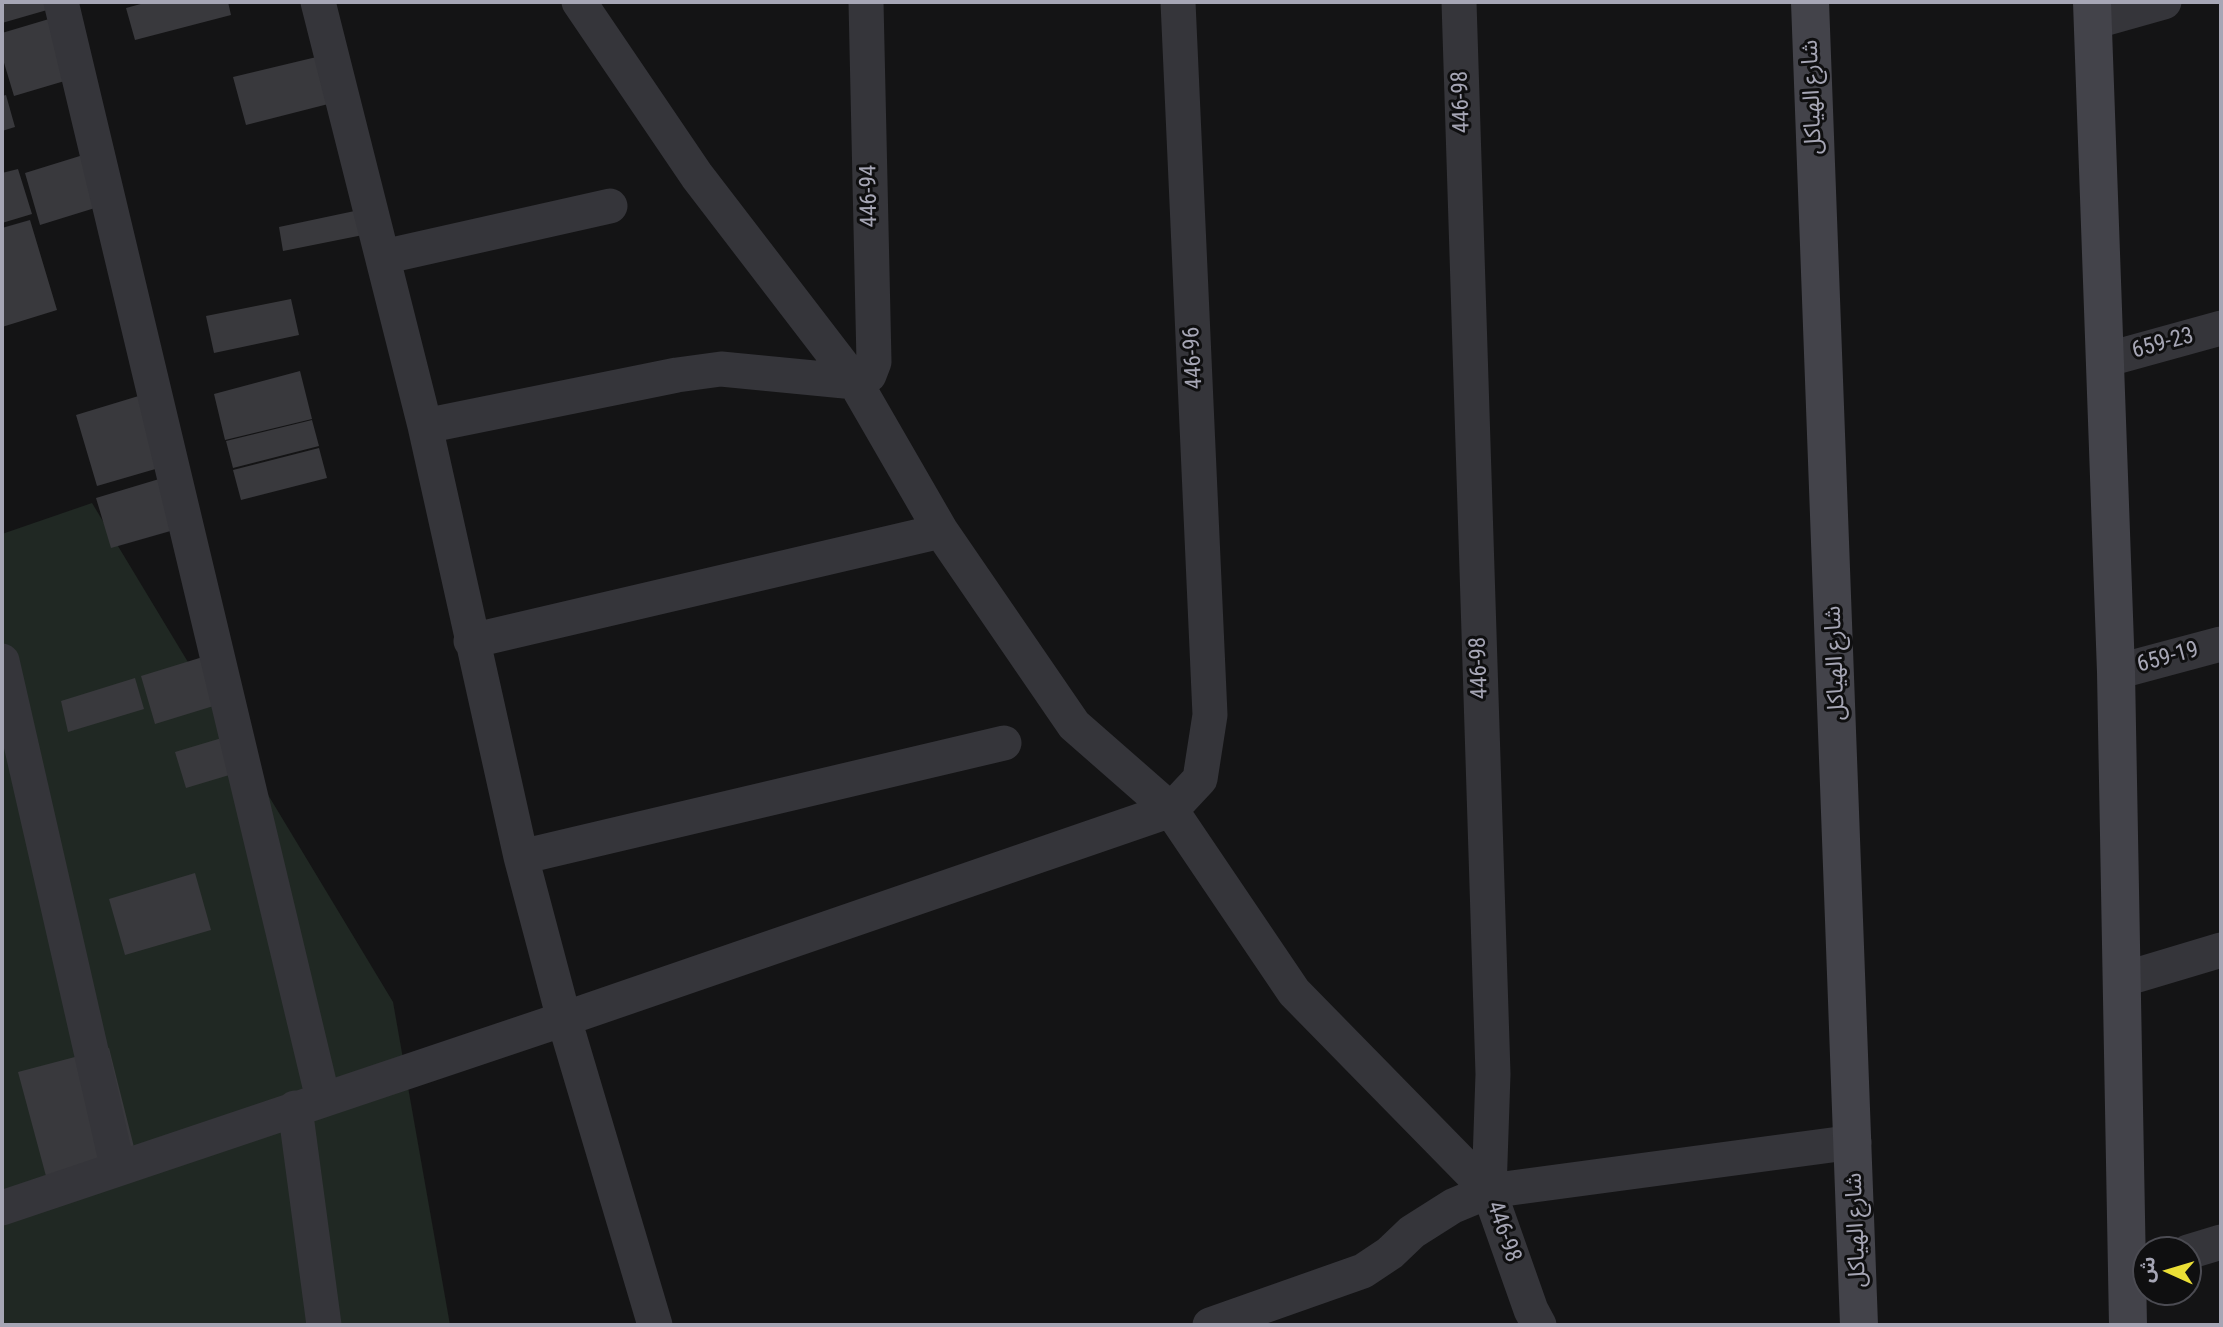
<!DOCTYPE html>
<html>
<head>
<meta charset="utf-8">
<style>
	body { margin:0 }
	#map { position:relative; width:2223px; height:1327px; overflow:hidden; background:#141415; font-family:"Roboto Condensed","Noto Sans Arabic",sans-serif }
	canvas { display:block }
	.frame { position:absolute; inset:0; border:4px solid #a6a6b5; pointer-events:none }
	.north { position:absolute; left:2132px; top:1236px; width:70px; height:70px; box-sizing:border-box; background:#0f0f10; border:2px solid #4b4b52; border-radius:50%; rotate:274deg; font-size:19px; font-weight:700; line-height:28px; text-align:center; color:#a6a6b5 }
	.north::after { content:''; display:block; margin:auto; width:24px; height:32px; background:#ebdf36; clip-path:polygon(50% 0,100% 100%,50% 72%,0 100%) }
</style>
</head>
<body>
<div id="map">
<canvas width="2223" height="1327"></canvas>
<div class="frame"></div>
<div class="north">ش</div>
</div>
<script>
const context = document.querySelector('canvas').getContext('2d');
context.lineJoin = 'round';
function paint(path, color) { context.fillStyle = color; context.fill(path, 'evenodd'); }
const poly = rows => new Path2D(rows.map(r => 'M' + r).join(''));
function strokePath(path, color, width, dash) { context.strokeStyle = color; context.lineWidth = width; context.lineCap = dash ? 'butt' : 'round'; context.setLineDash(dash || []); context.stroke(path); }
function drawText(font, color, halo, rows, align = 'center') {
  context.font = font + ' "Roboto Condensed","Noto Sans Arabic",sans-serif'; context.lineWidth = 6; context.setLineDash([]); context.textBaseline = 'middle'; context.strokeStyle = halo; context.fillStyle = color; for (const [text, x, y, turn = 0] of rows) {
    context.save(); context.translate(x, y); context.rotate((+turn || 0) * Math.PI / 180); context.textAlign = isNaN(turn) ? turn : align; if (halo) context.strokeText(text, 0, 0); context.fillText(text, 0, 0); context.restore();
  }
}
paint(poly([
	[92,503,393,1002,450,1325,2,1325,2,534]
]), '#202823');
paint(poly([
	[2,2,60,2,61,6,2,23],
	[148,2,228,2,231,15,135,40,126,8],
	[59,16,78,77,14,96,2,56,2,33],
	[329,54,340,101,246,125,233,77],
	[6,95,15,127,2,131,2,96],
	[96,151,111,203,40,225,25,173],
	[18,169,32,214,2,223,2,173],
	[364,209,368,234,283,251,279,227],
	[30,220,57,310,2,327,2,228],
	[291,299,299,335,214,353,206,316],
	[300,371,312,419,225,440,214,394],
	[155,391,176,463,97,486,76,415],
	[312,420,319,446,233,468,226,441],
	[319,448,327,478,241,500,233,470],
	[179,473,195,524,111,548,96,498],
	[219,652,233,700,155,724,141,676],
	[135,678,144,709,68,732,61,701],
	[245,731,256,767,186,788,175,752],
	[195,873,211,930,125,955,109,899],
	[109,1048,139,1167,50,1191,18,1072]
]), '#39393d');
strokePath(poly([
	[61,2,323,1099],
	[318,2,425,426,521,857,564,1019,655,1325],
	[579,2,697,176,855,382,941,531,1074,725,1171,810,1294,992,1489,1191],
	[1459,2,1493,1074,1489,1191,1531,1310,1539,1325],
	[2093,22,2164,2],
	[383,257,610,206],
	[2105,360,2221,328],
	[425,426,677,375,721,369,855,382,869,375,874,362,866,2],
	[471,641,941,531],
	[2,661,118,1169],
	[2116,672,2221,644],
	[521,857,1004,743],
	[2121,980,2221,950],
	[295,1108,324,1325],
	[2,1208,564,1019,1171,810,1200,779,1210,715,1178,2],
	[2188,1252,2221,1242],
	[1210,1325,1363,1271,1390,1253,1412,1232,1453,1206,1489,1191,1854,1142]
]), '#35353a', 35);
strokePath(poly([
	[1810,2,1859,1325],
	[2092,2,2116,672,2128,1325]
]), '#43434a', 38);
drawText('23px', '#a6a6b5', '#0f0f10', [
	["شارع الهياكل",1813,97,-92],
	["446-98",1462,102,-92],
	["446-94",870,196,-91],
	["659-23",2163,344,-15],
	["446-96",1194,358,-93],
	["659-19",2168,658,-15],
	["شارع الهياكل",1836,663,-92],
	["446-98",1480,668,-92],
	["شارع الهياكل",1857,1230,-92],
	["446-98",1503,1232,71]
]);
</script>
</body>
</html>
